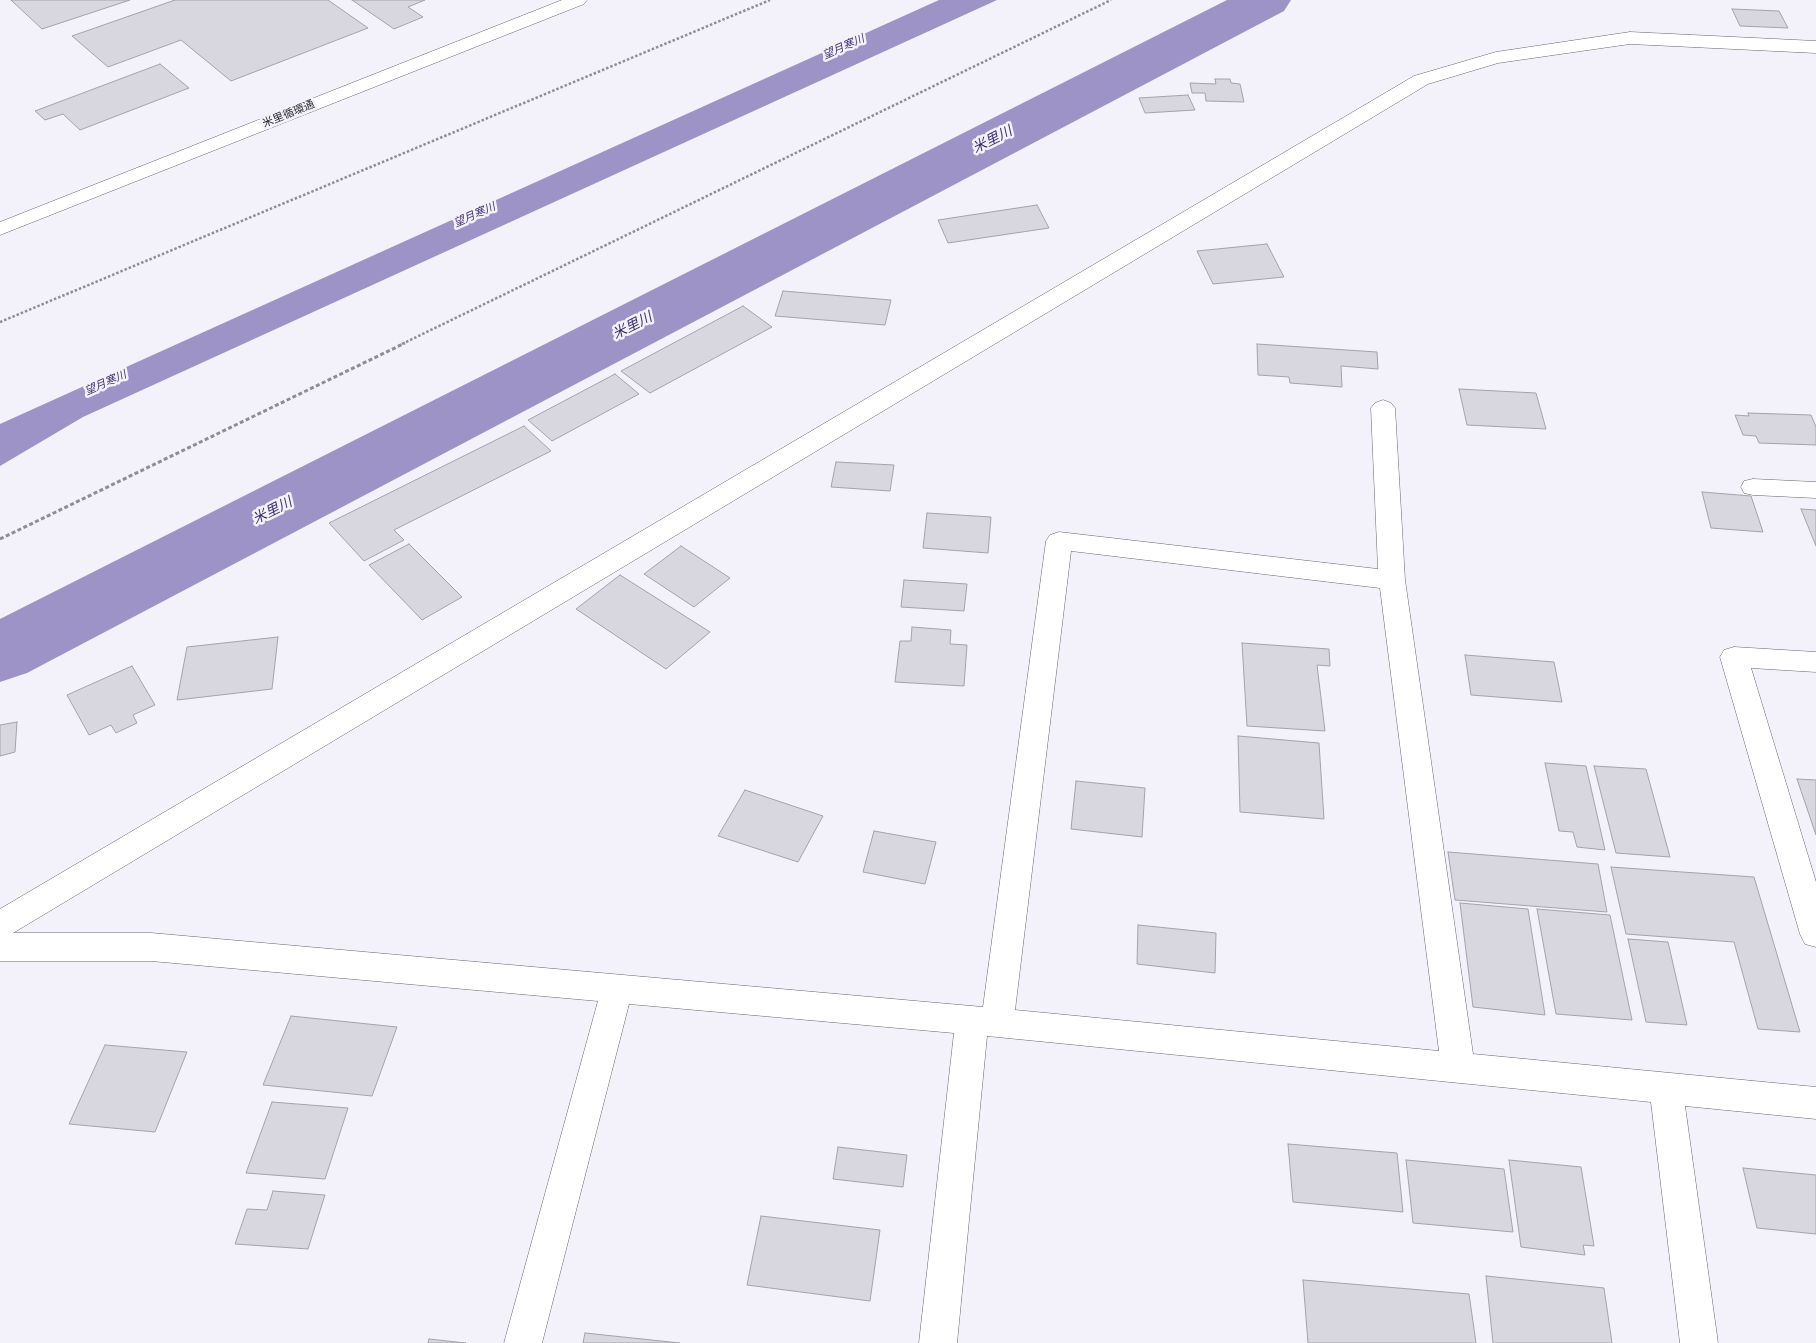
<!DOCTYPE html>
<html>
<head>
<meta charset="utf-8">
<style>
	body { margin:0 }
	canvas { display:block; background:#f3f1f9 }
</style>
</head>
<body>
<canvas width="1816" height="1343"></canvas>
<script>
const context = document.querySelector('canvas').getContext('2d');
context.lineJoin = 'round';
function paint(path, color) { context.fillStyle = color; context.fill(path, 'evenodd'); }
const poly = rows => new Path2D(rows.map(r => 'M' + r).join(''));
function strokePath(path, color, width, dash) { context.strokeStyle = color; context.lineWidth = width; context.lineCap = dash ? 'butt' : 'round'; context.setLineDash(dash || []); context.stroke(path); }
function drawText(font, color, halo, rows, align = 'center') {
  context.font = font + ' Overpass,"Noto Sans JP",sans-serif'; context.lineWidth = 5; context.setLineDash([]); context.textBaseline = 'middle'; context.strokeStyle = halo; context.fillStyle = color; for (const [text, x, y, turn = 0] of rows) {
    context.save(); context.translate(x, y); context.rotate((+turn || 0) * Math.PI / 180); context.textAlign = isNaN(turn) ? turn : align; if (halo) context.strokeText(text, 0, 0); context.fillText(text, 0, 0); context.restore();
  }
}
paint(poly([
	[939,0,997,0,83,417,0,466,0,424]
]), '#9d93c6');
paint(poly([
	[1227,0,1291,0,1284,11,27,673,0,682,0,619,1227,0]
]), '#9d93c6');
const building = poly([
	[11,0,130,0,42,29,11,0],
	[175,0,328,0,368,28,231,81,181,40,108,67,72,36,175,0],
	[352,0,425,0,408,7,423,17,394,29,352,0],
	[1732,9,1779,11,1788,28,1740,26,1732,9],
	[160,64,189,88,80,130,63,114,45,120,35,111,160,64],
	[1215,79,1230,79,1231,83,1240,84,1244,102,1206,101,1205,93,1192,93,1190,83,1216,84,1215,79],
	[1188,95,1195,110,1145,113,1139,98,1188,95],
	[1037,205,1049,228,948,243,938,220,1037,205],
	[1267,244,1284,277,1213,284,1197,251,1267,244],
	[783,291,891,300,885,325,775,316,783,291],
	[743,306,772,327,650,393,621,371,743,306],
	[1257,344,1377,352,1378,369,1341,366,1342,387,1290,383,1289,377,1258,375,1257,344],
	[615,374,639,394,552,441,528,420,615,374],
	[1459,389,1536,393,1546,429,1467,425,1459,389],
	[1748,413,1811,415,1816,427,1816,445,1759,443,1756,436,1743,435,1735,415,1749,416,1748,413],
	[524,426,551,451,394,530,404,540,364,561,329,523,524,426],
	[836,462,894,465,890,491,831,487,836,462],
	[1702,492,1751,496,1763,532,1711,528,1702,492],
	[1801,509,1816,510,1816,546,1801,509],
	[927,513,991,517,988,553,923,548,927,513],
	[409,544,462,597,422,620,369,565,409,544],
	[681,546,730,578,694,607,644,574,681,546],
	[620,575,710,632,666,669,576,609,620,575],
	[904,580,967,584,964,611,901,607,904,580],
	[912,627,951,630,950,644,967,645,964,686,895,682,900,641,911,641,912,627],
	[278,637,272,689,177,700,187,647,278,637],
	[1242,643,1329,649,1330,666,1317,665,1325,731,1247,726,1242,643],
	[1465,655,1554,662,1562,702,1471,695,1465,655],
	[132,666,155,705,133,715,137,723,116,733,111,725,89,735,67,695,132,666],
	[17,722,15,752,0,756,0,725,17,722],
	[1238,736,1319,743,1324,819,1240,812,1238,736],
	[1545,763,1586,766,1605,850,1577,847,1573,832,1559,831,1545,763],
	[1594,766,1646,769,1670,857,1616,853,1594,766],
	[1797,779,1816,780,1816,835,1797,779],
	[1076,781,1145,788,1142,837,1071,829,1076,781],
	[745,790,823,816,798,862,718,836,745,790],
	[874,831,936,842,925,884,863,872,874,831],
	[1448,852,1598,864,1607,912,1455,900,1448,852],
	[1611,867,1754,877,1800,1032,1758,1029,1734,942,1626,934,1611,867],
	[1460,903,1528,909,1545,1015,1473,1007,1460,903],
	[1537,909,1610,915,1632,1020,1556,1014,1537,909],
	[1138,925,1216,933,1215,973,1137,964,1138,925],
	[1628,939,1668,942,1687,1025,1646,1022,1628,939],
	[291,1016,397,1027,372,1096,263,1085,291,1016],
	[105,1045,187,1052,155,1132,69,1124,105,1045],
	[272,1102,348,1108,325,1179,246,1173,272,1102],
	[1288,1144,1397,1153,1403,1212,1293,1202,1288,1144],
	[838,1147,907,1155,903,1187,833,1179,838,1147],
	[1406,1160,1504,1169,1513,1232,1413,1223,1406,1160],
	[1509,1160,1581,1167,1594,1246,1583,1245,1585,1255,1521,1247,1509,1160],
	[1743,1168,1816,1175,1816,1234,1757,1228,1743,1168],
	[273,1191,325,1195,308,1249,235,1244,247,1209,267,1210,273,1191],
	[761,1216,880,1230,870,1301,747,1285,761,1216],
	[1486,1276,1604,1288,1612,1343,1493,1343,1486,1276],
	[1303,1280,1469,1294,1476,1343,1308,1343,1303,1280],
	[585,1333,680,1343,583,1343,585,1333],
	[429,1339,466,1343,428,1343,429,1339]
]);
paint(building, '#d8d6de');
strokePath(building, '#a4a3aa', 1);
const minor = poly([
	[562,0,587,0,584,4,0,235,0,222,562,0],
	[1630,32,1816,41,1816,53,1630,44,1498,63,1428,84,13,933,151,933,983,1007,1046,541,1050,535,1059,532,1378,569,1371,408,1375,403,1383,400,1391,403,1395,408,1405,580,1473,1054,1816,1087,1816,1119,1685,1106,1718,1343,1680,1343,1651,1102,987,1036,957,1343,919,1343,954,1033,629,1004,542,1343,504,1343,598,1001,151,961,0,961,0,909,1414,76,1496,52,1630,32],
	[1071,551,1380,588,1439,1051,1015,1010,1071,551],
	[1753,479,1816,482,1816,498,1753,495,1744,493,1741,487,1744,481,1753,479],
	[1734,647,1816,652,1816,672,1751,668,1816,882,1816,947,1805,944,1800,934,1720,657,1724,650,1734,647]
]);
strokePath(minor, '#67666d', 1);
strokePath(poly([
	[0,322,770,0],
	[402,344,1111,0]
]), '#8e8d93', 2.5, [2.5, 2]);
strokePath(poly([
	[0,539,405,343]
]), '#8e8d93', 3, [4, 2.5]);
paint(minor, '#fff');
drawText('italic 11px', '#402e6d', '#f3f1f9', [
	["望月寒川",844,48,-24],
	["望月寒川",475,216,-24],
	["望月寒川",106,384,-24]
]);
drawText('11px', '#2f2f32', '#f3f1f9', [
	["米里循環通",289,115,-22]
]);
drawText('italic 14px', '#402e6d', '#f3f1f9', [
	["米里川",993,141,-27],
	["米里川",633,327,-27],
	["米里川",273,512,-27]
]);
</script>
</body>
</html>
